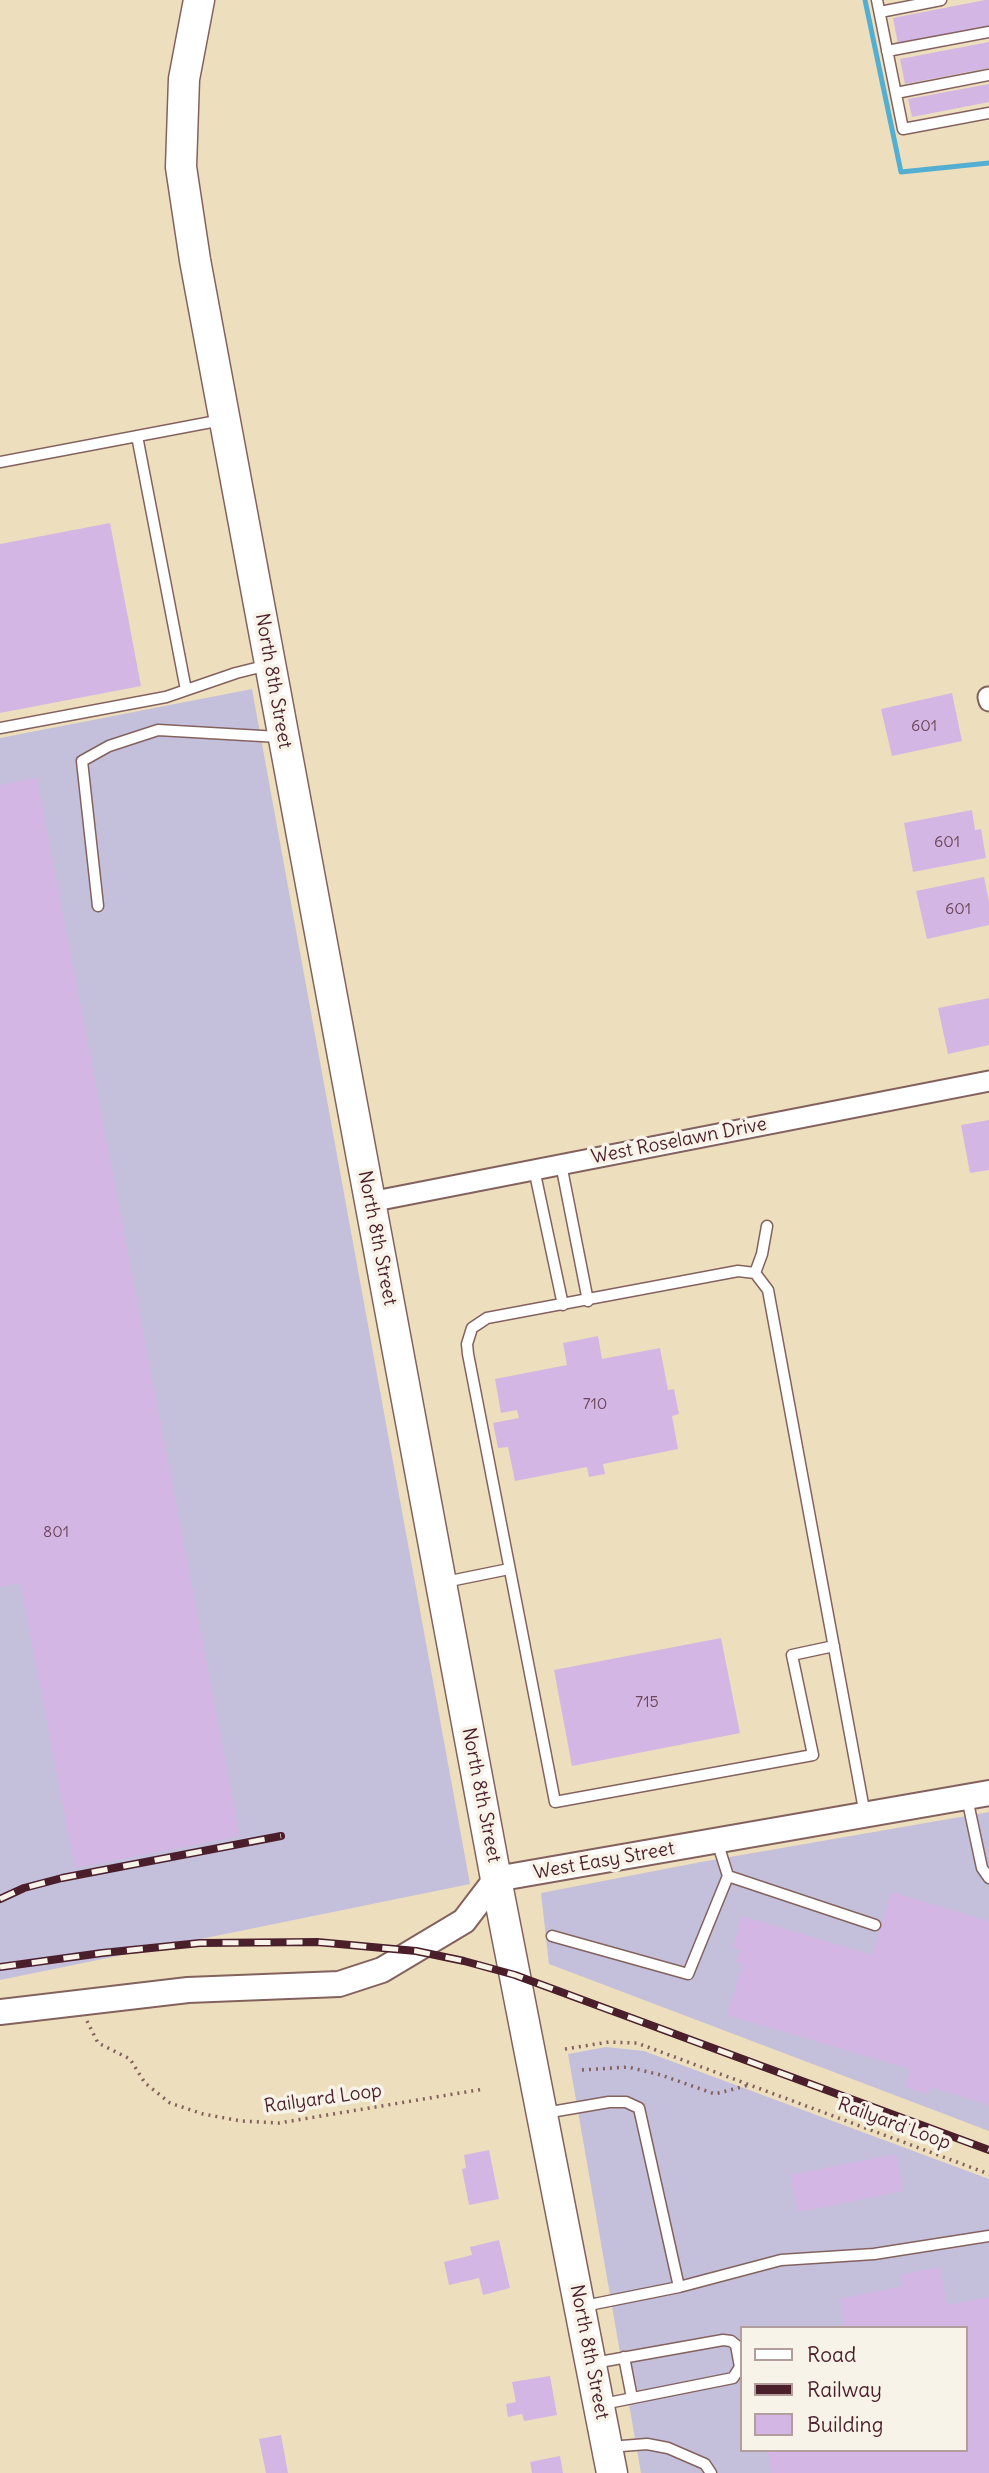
<!DOCTYPE html>
<html>
<head>
<meta charset="utf-8">
<style>
	body { margin:0 }
	#map { position:relative; width:989px; height:2473px; overflow:hidden; background:#eddfbd; font-family:Delius,sans-serif }
	canvas { display:block }
	.legend { position:absolute; left:740px; top:2326px; width:228px; height:126px; box-sizing:border-box; background:#f7f3e8; border:2px solid #b29e9c; margin:0; padding:9px 12px; list-style:none; font-size:21px; color:#4a1f2b }
	.legend li { display:flex; align-items:center; gap:14px; height:35px }
	.legend b { width:35px; border:2px solid #b29e9c }
</style>
</head>
<body>
<div id="map">
<canvas width="989" height="2473"></canvas>
<ul class="legend">
<li><b style="height:9px;background:#fff"></b>Road</li>
<li><b style="height:9px;background:#4a1f2b"></b>Railway</li>
<li><b style="height:19px;background:#d3b6e3"></b>Building</li>
</ul>
</div>
<script>
const context = document.querySelector('canvas').getContext('2d');
context.lineJoin = 'round';
function paint(path, color) { context.fillStyle = color; context.fill(path, 'evenodd'); }
const poly = rows => new Path2D(rows.map(r => 'M' + r).join(''));
function strokePath(path, color, width, dash) { context.strokeStyle = color; context.lineWidth = width; context.lineCap = dash ? 'butt' : 'round'; context.setLineDash(dash || []); context.stroke(path); }
function drawText(font, color, halo, rows, align = 'center') {
  context.font = font + ' Delius,sans-serif'; context.lineWidth = 7; context.setLineDash([]); context.textBaseline = 'middle'; context.strokeStyle = halo; context.fillStyle = color; for (const [text, x, y, turn = 0] of rows) {
    context.save(); context.translate(x, y); context.rotate((+turn || 0) * Math.PI / 180); context.textAlign = isNaN(turn) ? turn : align; if (halo) context.strokeText(text, 0, 0); context.fillText(text, 0, 0); context.restore();
  }
}
paint(poly([
	[252,689,470,1884,0,1980,0,738],
	[989,1812,989,2131,549,1964,541,1893,701,1862],
	[606,2047,644,2051,989,2179,989,2473,641,2473,568,2054],
	[742,2328,966,2328,966,2450,742,2450]
]), '#c4c0db');
strokePath(poly([
	[865,0,901,172,989,163]
]), '#53afd1', 5);
paint(poly([
	[985,0,989,0,989,26,898,44,893,18],
	[989,42,989,68,905,84,900,59],
	[989,84,989,102,912,117,908,99],
	[110,523,141,686,0,713,0,544],
	[952,693,962,741,892,756,881,709],
	[37,778,240,1836,75,1868,20,1583,0,1587,0,785],
	[972,810,975,830,981,829,986,858,913,872,904,823],
	[984,877,989,902,989,925,927,939,916,891],
	[989,998,989,1045,948,1054,938,1008],
	[989,1120,989,1170,970,1173,961,1125],
	[598,1336,602,1359,660,1348,668,1390,674,1389,679,1414,672,1416,678,1449,603,1464,605,1474,589,1477,587,1467,515,1481,508,1447,498,1448,493,1423,519,1418,517,1410,501,1413,495,1379,567,1365,563,1343],
	[721,1638,740,1733,572,1766,554,1670],
	[891,1892,989,1921,989,2105,930,2087,928,2094,904,2087,910,2069,727,2015,743,1964,736,1962,740,1950,733,1948,742,1916,872,1955],
	[489,2150,499,2199,469,2205,462,2169,466,2168,464,2155],
	[896,2154,903,2191,798,2212,790,2175],
	[499,2240,510,2288,483,2295,479,2278,449,2285,444,2262,472,2255,470,2247],
	[940,2267,947,2305,989,2297,989,2473,772,2473,767,2450,966,2450,966,2328,832,2328,844,2324,840,2299,903,2286,900,2275],
	[550,2376,557,2415,524,2421,522,2414,508,2417,506,2404,516,2402,512,2382],
	[281,2435,288,2473,266,2473,259,2439],
	[560,2456,563,2473,532,2473,530,2462]
]), '#d3b6e3');
const service = poly([
	[877,0,903,129,989,113],
	[880,12,941,0],
	[887,51,989,32],
	[896,93,989,75],
	[137,436,186,690],
	[0,462,222,420],
	[0,728,166,697,236,673,268,665],
	[98,906,82,761,109,746,158,730,279,737],
	[561,1164,588,1301],
	[534,1169,563,1305],
	[755,1273,762,1254,767,1226],
	[445,1582,509,1569],
	[834,1646,792,1655,813,1755,555,1802,468,1354,467,1344,472,1328,487,1318,738,1271,755,1273,768,1290,820,1572,865,1815],
	[967,1798,982,1868,989,1878],
	[728,1876,875,1925],
	[552,1936,688,1974,728,1876,717,1841],
	[545,2113,609,2102,626,2102,639,2108,679,2287],
	[584,2306,679,2287,781,2260,874,2254,989,2236],
	[624,2357,632,2398],
	[594,2363,723,2340,731,2341,736,2345,740,2367,733,2378,603,2404],
	[609,2447,647,2444,668,2448,705,2464,711,2473]
]);
const minor = poly([
	[988,697,989,701],
	[370,1202,989,1081]
]);
const tertiary = poly([
	[0,2012,188,1990,339,1984,382,1970,464,1921,496,1879,989,1793]
]);
const primary = poly([
	[199,0,184,79,181,167,195,260,496,1879,612,2473]
]);
strokePath(service, '#83625e', 13);
strokePath(minor, '#83625e', 23);
strokePath(tertiary, '#83625e', 28);
strokePath(primary, '#83625e', 33);
strokePath(poly([
	[87,2021,98,2043,130,2059,145,2083,170,2103,203,2114,241,2121,279,2123,484,2089],
	[565,2049,609,2042,637,2043,989,2174],
	[582,2070,628,2067,661,2075,715,2094,749,2085]
]), '#83625e', 3.5, [2, 5]);
strokePath(service, '#fff', 10);
strokePath(minor, '#fff', 19);
strokePath(tertiary, '#fff', 24);
strokePath(primary, '#fff', 30);
const rail = poly([
	[0,1899,24,1888,62,1878,281,1836],
	[0,1967,102,1953,200,1943,317,1942,416,1951,464,1961,515,1975,989,2150]
]);
strokePath(rail, '#4a1f2b', 8);
strokePath(rail, '#f7f3e8', 5, [16]);
drawText('16px', '#6c4559', null, [
	["601",924,726],
	["601",947,842],
	["601",958,909],
	["710",595,1404],
	["801",56,1532],
	["715",647,1702]
]);
drawText('19px', '#4a1f2b', '#f7f3e8', [
	["North 8th Street",273,681,80],
	["West Roselawn Drive",679,1141,-11],
	["North 8th Street",377,1238,79],
	["North 8th Street",481,1795,79],
	["West Easy Street",604,1861,-10],
	["Railyard Loop",323,2099,-8],
	["Railyard Loop",894,2124,20],
	["North 8th Street",589,2352,79]
]);
</script>
</body>
</html>
